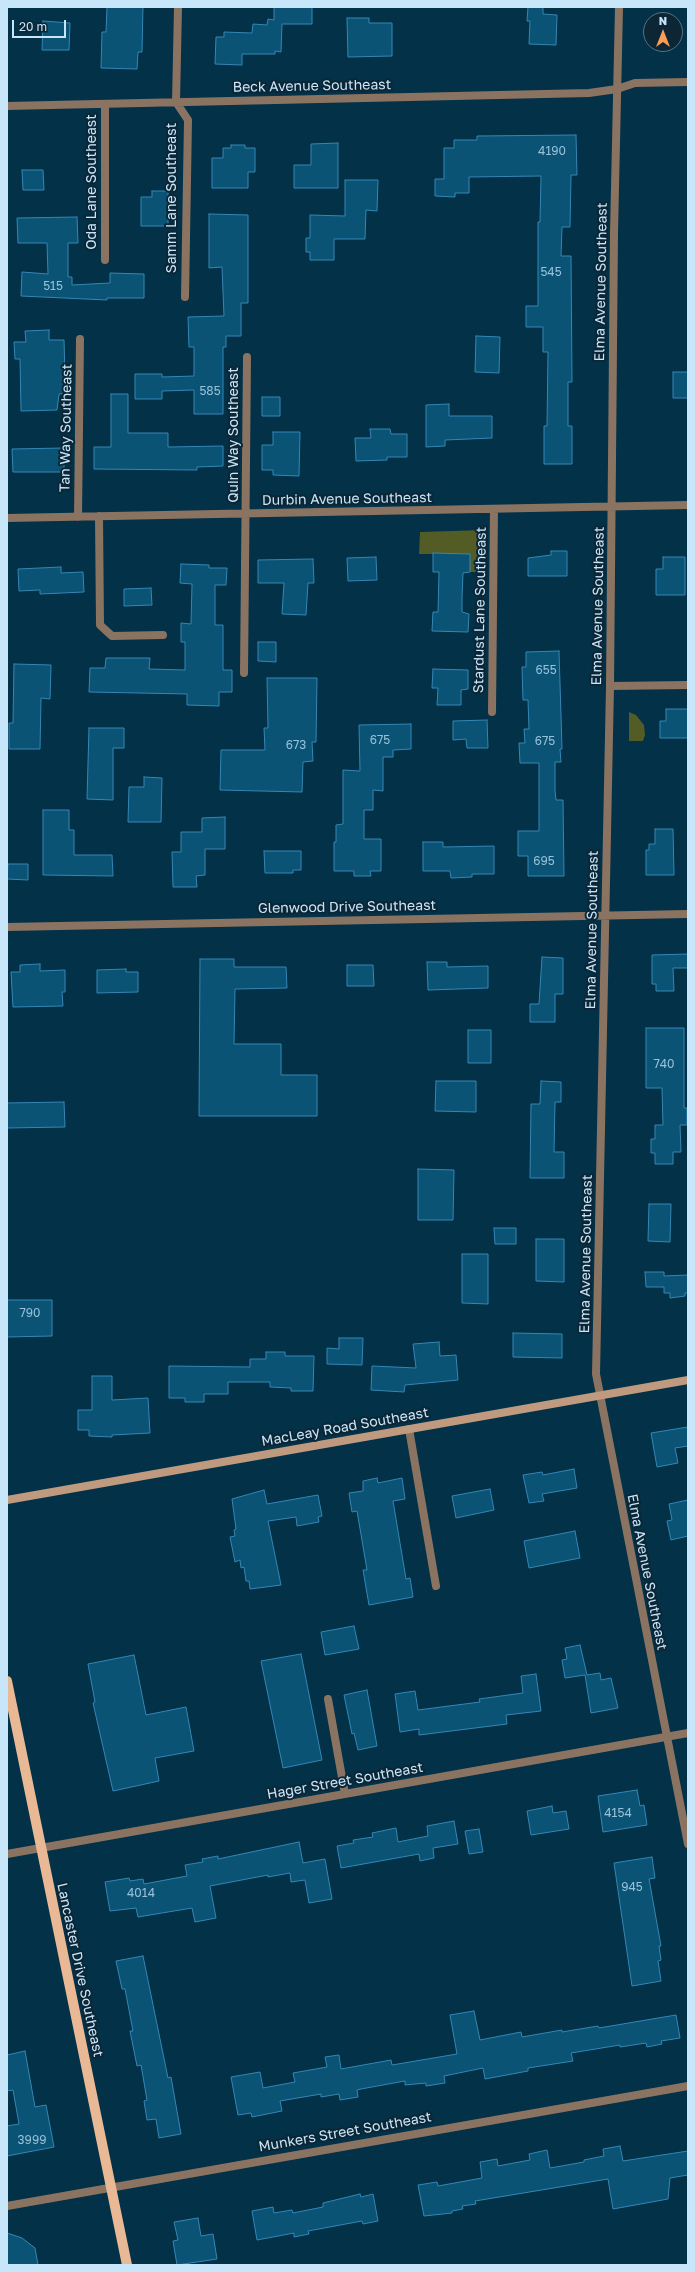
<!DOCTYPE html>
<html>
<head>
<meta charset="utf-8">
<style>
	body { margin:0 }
	#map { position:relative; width:695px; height:2272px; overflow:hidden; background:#023148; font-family:"Golos Text",sans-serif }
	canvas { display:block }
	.frame { position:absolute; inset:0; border:8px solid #c7e6fa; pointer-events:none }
	.north { position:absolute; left:643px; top:12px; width:40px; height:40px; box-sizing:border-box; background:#0d2635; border:1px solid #577384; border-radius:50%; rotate:0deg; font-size:11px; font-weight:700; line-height:16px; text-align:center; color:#c7e6fa }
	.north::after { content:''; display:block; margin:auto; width:14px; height:18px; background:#fc9d53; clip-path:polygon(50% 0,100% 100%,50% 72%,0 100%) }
	.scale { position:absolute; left:12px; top:20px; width:54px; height:18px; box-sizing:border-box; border:2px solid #c7e6fa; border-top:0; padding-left:5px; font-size:12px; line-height:14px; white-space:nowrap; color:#c7e6fa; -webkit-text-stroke:3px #0d2635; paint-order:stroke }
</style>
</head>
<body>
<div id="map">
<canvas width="695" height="2272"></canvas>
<div class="frame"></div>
<div class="north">N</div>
<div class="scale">20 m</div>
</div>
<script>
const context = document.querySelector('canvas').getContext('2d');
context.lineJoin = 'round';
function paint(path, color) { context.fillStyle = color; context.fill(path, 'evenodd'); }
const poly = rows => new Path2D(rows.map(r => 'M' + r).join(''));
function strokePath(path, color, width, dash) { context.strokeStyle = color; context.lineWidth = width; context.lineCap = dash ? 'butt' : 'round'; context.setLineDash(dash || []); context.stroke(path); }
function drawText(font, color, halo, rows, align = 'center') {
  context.font = font + ' "Golos Text",sans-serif'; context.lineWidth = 4; context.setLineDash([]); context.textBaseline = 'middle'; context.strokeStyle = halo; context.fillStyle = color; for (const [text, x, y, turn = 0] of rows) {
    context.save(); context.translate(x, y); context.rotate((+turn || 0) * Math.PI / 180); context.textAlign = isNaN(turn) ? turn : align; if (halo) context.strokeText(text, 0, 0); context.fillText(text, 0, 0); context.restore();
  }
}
paint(poly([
	[484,530,485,566,480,572,470,572,470,554,419,554,420,532],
	[629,712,636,715,644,725,645,735,643,741,629,741]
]), '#545c26');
const building = poly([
	[107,7,143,7,142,52,138,52,137,69,101,68,102,32,106,32,107,7],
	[274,7,312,7,312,24,282,24,281,52,275,51,275,54,242,54,242,65,215,64,216,37,224,37,224,32,252,33,253,24,267,25,268,19,274,20,274,7],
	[528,7,543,7,543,14,557,15,556,45,529,44,530,21,527,21,528,7],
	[347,18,369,18,369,23,392,23,392,56,348,57,347,18],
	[43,21,70,23,69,50,42,50,43,21],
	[576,135,577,175,571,175,570,227,562,227,561,256,571,256,572,382,568,382,568,426,572,426,572,464,544,464,544,426,547,426,548,352,543,352,543,327,526,327,526,306,538,306,538,222,540,222,541,176,469,177,469,193,455,193,455,197,435,196,435,179,444,179,444,148,454,148,454,140,477,140,477,136,576,135],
	[338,143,338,188,294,188,294,165,311,165,311,144,338,143],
	[231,145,245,145,245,148,255,148,255,172,248,172,248,188,212,188,212,158,223,158,223,148,231,148,231,145],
	[22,170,43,170,44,190,23,190,22,170],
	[345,180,378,180,377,211,366,210,365,239,334,239,334,260,310,260,310,252,306,252,306,238,310,238,310,215,345,216,345,180],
	[152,191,168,191,168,226,141,226,141,197,152,197,152,191],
	[209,214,248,215,248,303,241,303,241,336,226,336,226,347,223,347,223,414,194,414,194,390,162,391,162,399,135,399,135,374,162,374,162,377,194,376,194,347,189,347,188,317,224,316,222,267,209,268,209,214],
	[77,217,78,243,68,243,68,277,72,277,72,285,110,283,110,273,144,274,144,298,107,298,107,300,21,296,22,272,48,274,47,243,18,243,17,218,77,217],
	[49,330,49,340,64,340,65,376,71,376,71,393,59,394,57,410,21,411,20,359,15,359,14,342,26,342,25,331,49,330],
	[476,336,500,337,499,373,475,372,476,336],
	[673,372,688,372,688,398,673,398,673,372],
	[111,394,128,394,128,433,168,433,168,447,223,446,223,466,197,467,197,470,94,469,94,447,111,447,111,394],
	[262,397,280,397,280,416,262,416,262,397],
	[449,404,449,416,492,416,492,438,445,440,445,446,426,447,426,405,449,404],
	[370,429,390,429,391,434,407,434,407,457,387,457,387,460,356,461,355,438,371,438,370,429],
	[273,432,300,432,299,476,273,475,273,470,262,470,262,445,273,445,273,432],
	[64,448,64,472,13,472,12,449,64,448],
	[551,551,567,551,567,576,528,576,528,558,551,555,551,551],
	[433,553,470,554,470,572,463,573,462,598,462,612,469,614,468,632,432,631,433,612,438,612,439,572,433,572,433,553],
	[376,557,377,580,348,581,347,558,376,557],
	[663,557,685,557,685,595,656,595,656,569,663,569,663,557],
	[313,559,314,583,308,583,306,615,282,614,284,583,258,583,258,560,313,559],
	[181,564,209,565,209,568,227,568,226,585,215,585,215,625,223,625,223,670,232,670,232,692,219,692,219,706,187,705,187,694,89,692,90,668,105,668,106,658,150,658,149,669,185,670,185,642,181,642,181,623,191,624,192,584,180,583,181,564],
	[61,567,61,573,83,572,84,592,40,594,40,590,19,591,18,569,61,567],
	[151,588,152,605,124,606,124,589,151,588],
	[258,642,276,642,276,662,258,661,258,642],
	[559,651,562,749,560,749,561,762,555,762,555,790,556,800,563,800,564,876,528,876,528,856,518,856,518,831,539,831,539,763,520,763,519,743,525,743,524,729,529,729,528,700,523,700,522,667,526,667,526,652,559,651],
	[14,664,51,665,50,699,41,698,40,749,9,749,9,723,13,723,14,664],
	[433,669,468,670,468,689,461,690,461,705,437,705,438,688,432,688,433,669],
	[267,678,317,678,316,742,312,742,313,761,303,762,302,792,220,790,221,750,265,750,264,728,268,728,267,678],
	[666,709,688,709,688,738,660,738,660,721,666,721,666,709],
	[487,720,488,748,467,748,466,739,453,740,453,721,487,720],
	[411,724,411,749,393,750,393,757,383,757,383,791,373,790,373,810,364,810,364,839,381,839,381,871,370,871,371,876,354,876,354,871,334,871,334,842,336,842,336,825,343,824,343,770,360,771,359,725,411,724],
	[89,728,124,728,124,748,113,748,113,800,87,799,89,728],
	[144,777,162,778,161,822,128,822,129,787,144,787,144,777],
	[43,810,69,810,69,830,74,830,74,855,112,855,113,876,43,875,43,810],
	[225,817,225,849,205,849,205,875,196,876,197,887,173,887,172,852,181,852,181,832,202,832,202,818,225,817],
	[655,829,673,829,674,875,646,875,646,850,649,850,649,844,655,844,655,829],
	[423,842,443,842,443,847,494,846,494,874,472,874,472,877,451,878,450,871,423,871,423,842],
	[264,851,301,851,301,870,293,870,293,873,265,873,264,851],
	[8,864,28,864,28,880,7,879,8,864],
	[688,954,688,968,673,968,674,991,656,991,656,984,652,984,652,955,688,954],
	[542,957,563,958,563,994,555,994,555,1022,530,1022,530,1004,539,1004,542,957],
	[200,959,234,959,234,967,286,967,287,988,235,989,234,1044,281,1044,281,1075,317,1075,317,1116,199,1116,200,959],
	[427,962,447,962,447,967,488,966,488,988,428,990,427,962],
	[40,964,40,971,65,970,65,992,62,992,63,1006,13,1007,11,972,20,972,20,965,40,964],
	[347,965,373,965,374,986,347,986,347,965],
	[126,969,126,972,138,972,138,992,97,993,97,970,126,969],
	[646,1028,684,1028,684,1108,687,1108,687,1125,680,1125,681,1152,673,1152,673,1164,655,1164,655,1153,651,1153,651,1139,655,1139,655,1125,663,1125,662,1088,646,1088,646,1028],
	[468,1030,491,1030,491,1063,468,1063,468,1030],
	[436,1081,476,1081,476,1112,435,1111,436,1081],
	[541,1081,561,1082,561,1102,555,1102,554,1152,564,1152,564,1178,530,1178,531,1104,540,1104,541,1081],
	[64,1102,65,1127,7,1128,7,1103,64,1102],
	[418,1169,454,1170,453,1220,418,1220,418,1169],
	[649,1204,671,1204,670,1242,648,1241,649,1204],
	[494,1228,516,1228,516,1244,495,1244,494,1228],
	[536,1239,564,1239,564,1282,536,1281,536,1239],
	[462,1254,488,1254,488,1304,462,1303,462,1254],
	[645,1272,664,1272,664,1276,688,1275,688,1293,685,1293,685,1296,670,1298,670,1293,664,1293,664,1287,646,1287,645,1272],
	[7,1300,52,1300,52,1336,7,1337,7,1300],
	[513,1333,562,1334,562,1358,513,1357,513,1333],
	[339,1338,363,1338,362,1365,327,1364,327,1348,339,1349,339,1338],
	[439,1342,440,1356,456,1355,458,1380,405,1385,404,1392,371,1390,372,1366,416,1368,413,1344,439,1342],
	[266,1352,285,1352,285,1356,314,1356,313,1391,291,1391,291,1388,270,1387,270,1382,228,1382,228,1394,204,1394,204,1402,185,1402,185,1398,169,1398,169,1366,250,1367,250,1359,266,1359,266,1352],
	[92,1376,112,1376,112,1400,148,1398,150,1433,112,1435,112,1437,89,1436,89,1430,78,1430,78,1410,92,1410,92,1376],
	[688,1427,688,1446,675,1448,678,1463,657,1467,651,1433,688,1427],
	[574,1469,577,1488,542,1494,544,1501,529,1503,523,1475,542,1472,543,1475,574,1469],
	[377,1478,378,1483,402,1478,405,1499,393,1501,406,1579,410,1578,413,1597,369,1605,363,1570,367,1570,357,1511,352,1512,349,1493,363,1491,363,1481,377,1478],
	[490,1489,494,1510,456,1518,452,1496,490,1489],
	[264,1490,267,1504,318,1495,322,1516,318,1517,319,1522,297,1526,296,1517,268,1521,281,1585,250,1589,249,1581,246,1581,244,1567,241,1568,240,1560,235,1562,230,1537,235,1536,234,1530,236,1529,232,1499,264,1490],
	[688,1500,688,1536,671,1540,667,1521,672,1520,669,1504,688,1500],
	[575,1531,580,1558,529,1568,524,1541,575,1531],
	[354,1626,359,1649,325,1655,321,1632,354,1626],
	[580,1645,587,1675,600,1673,601,1680,611,1678,618,1708,591,1713,585,1675,565,1678,562,1660,567,1659,565,1648,580,1645],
	[301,1654,322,1760,283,1768,261,1661,301,1654],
	[134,1655,146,1715,186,1707,194,1751,155,1758,159,1781,113,1791,93,1703,95,1702,88,1664,134,1655],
	[536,1674,541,1711,506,1715,507,1724,419,1735,419,1729,400,1732,395,1694,415,1691,418,1710,480,1702,479,1699,523,1693,521,1676,536,1674],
	[367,1690,377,1746,358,1750,354,1733,352,1734,344,1695,367,1690],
	[637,1790,640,1806,644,1805,647,1825,603,1832,598,1796,637,1790],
	[552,1806,553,1813,566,1811,569,1829,531,1835,527,1811,552,1806],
	[454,1821,458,1844,433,1848,434,1858,420,1861,419,1854,341,1868,337,1846,354,1843,353,1840,373,1837,372,1833,396,1828,398,1842,428,1836,427,1826,454,1821],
	[479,1829,483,1852,469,1854,465,1831,479,1829],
	[299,1842,303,1863,325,1859,332,1899,309,1903,305,1880,291,1882,290,1873,268,1877,268,1875,210,1886,216,1918,195,1922,192,1908,138,1917,136,1908,110,1911,105,1882,129,1878,130,1881,143,1879,144,1884,187,1876,185,1865,203,1862,202,1859,218,1856,218,1859,299,1842],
	[652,1857,655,1878,649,1879,661,1946,659,1946,661,1960,658,1961,661,1981,632,1986,614,1863,652,1857],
	[143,1956,168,2078,171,2077,181,2134,159,2138,156,2119,147,2120,144,2101,147,2100,141,2065,137,2066,130,2031,133,2031,125,1989,122,1989,116,1961,143,1956],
	[474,2011,480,2040,521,2032,522,2037,562,2030,562,2032,598,2026,599,2028,676,2015,680,2038,661,2041,662,2044,647,2047,646,2043,620,2047,620,2045,571,2053,573,2061,528,2068,528,2071,485,2079,483,2068,444,2076,445,2083,426,2086,426,2083,405,2085,405,2081,361,2089,357,2090,358,2097,340,2100,339,2094,321,2097,321,2094,280,2101,282,2111,252,2117,251,2113,238,2115,231,2077,260,2072,263,2088,295,2082,293,2073,327,2067,325,2057,339,2055,341,2069,391,2060,392,2065,457,2054,450,2015,474,2011],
	[25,2051,35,2107,46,2105,54,2147,7,2156,7,2126,19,2124,13,2090,7,2091,7,2055,25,2051],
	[620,2146,623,2161,688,2151,688,2175,670,2178,668,2199,613,2209,608,2179,475,2201,476,2204,462,2206,463,2209,452,2211,452,2213,424,2216,418,2185,437,2182,438,2186,482,2178,480,2162,497,2159,498,2166,530,2160,529,2154,547,2150,550,2168,584,2162,584,2160,604,2156,603,2149,620,2146],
	[360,2194,361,2197,373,2194,378,2221,363,2224,362,2221,308,2231,309,2234,294,2237,294,2233,257,2240,252,2211,273,2207,274,2213,292,2210,293,2213,323,2207,323,2203,360,2194],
	[198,2218,201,2236,213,2234,217,2259,177,2265,173,2241,178,2240,174,2222,198,2218],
	[7,2233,22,2238,35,2248,38,2265,7,2265,7,2233]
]);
paint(building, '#0a5375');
strokePath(building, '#3487b5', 1);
strokePath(poly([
	[178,7,176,102,188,120,185,297],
	[619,7,614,233,610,686,596,1374,688,1844],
	[105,104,105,260],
	[7,106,589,93,617,89,635,83,688,82],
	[99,516,100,625,112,636,163,635],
	[78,517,80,339],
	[7,518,688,505],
	[244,673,247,357],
	[610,686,688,685],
	[492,712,494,509],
	[7,927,688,914],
	[409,1429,436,1586],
	[328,1699,345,1794],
	[7,1854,688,1733],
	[7,2206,688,2086]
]), '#8b7362', 8);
strokePath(poly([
	[7,1500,688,1380]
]), '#c09a7f', 8);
strokePath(poly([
	[7,1681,127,2265]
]), '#e9b895', 10);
drawText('12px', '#98c1d9', null, [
	["4190",552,151],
	["545",551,272],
	["515",53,286],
	["585",210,391],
	["655",546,670],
	["675",380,740],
	["675",545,741],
	["673",296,745],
	["695",544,861],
	["740",664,1064],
	["790",30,1313],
	["4154",618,1813],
	["945",632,1887],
	["4014",141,1893],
	["3999",32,2140]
]);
drawText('14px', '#c7e6fa', '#0d2635', [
	["Beck Avenue Southeast",312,86,-1],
	["Oda Lane Southeast",92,182,-90],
	["Samm Lane Southeast",172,198,-90],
	["Elma Avenue Southeast",601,282,-89],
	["Tan Way Southeast",66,428,-89],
	["Quin Way Southeast",234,435,-90],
	["Durbin Avenue Southeast",347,499,-1],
	["Elma Avenue Southeast",598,606,-89],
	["Stardust Lane Southeast",480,610,-89],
	["Glenwood Drive Southeast",347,907,-1],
	["Elma Avenue Southeast",592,930,-89],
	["Elma Avenue Southeast",586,1254,-89],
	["MacLeay Road Southeast",345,1427,-10],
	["Elma Avenue Southeast",647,1572,79],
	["Hager Street Southeast",345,1781,-10],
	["Lancaster Drive Southeast",80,1970,78],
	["Munkers Street Southeast",345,2132,-10]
]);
</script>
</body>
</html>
